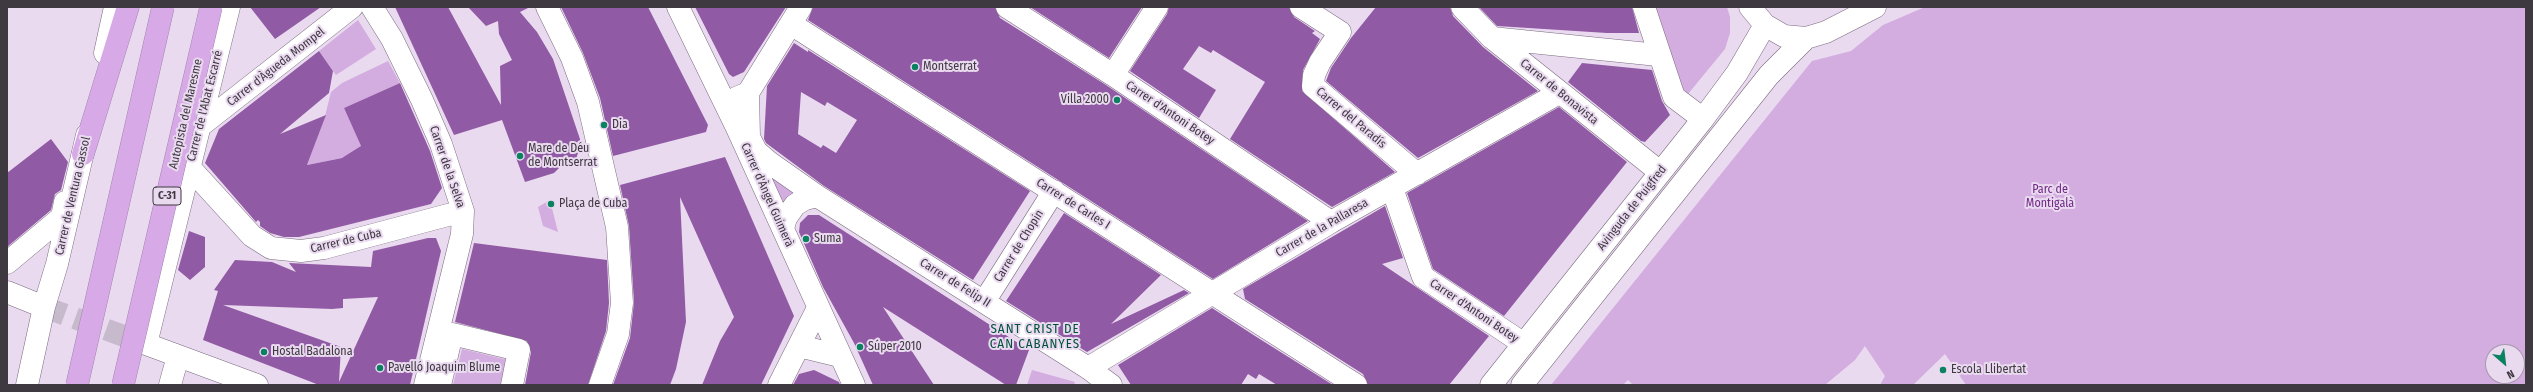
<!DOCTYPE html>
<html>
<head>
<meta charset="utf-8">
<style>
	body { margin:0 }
	#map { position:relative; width:2533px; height:392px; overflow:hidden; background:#eadaf0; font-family:"Fira Sans Condensed",sans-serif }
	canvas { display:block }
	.frame { position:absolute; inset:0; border:8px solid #3e3840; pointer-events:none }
	.north { position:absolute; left:2485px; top:344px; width:40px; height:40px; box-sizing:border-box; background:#eadaf0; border:1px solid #a599aa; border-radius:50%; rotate:152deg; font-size:11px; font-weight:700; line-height:16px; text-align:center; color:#3e3840 }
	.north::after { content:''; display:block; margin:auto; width:14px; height:18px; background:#0a8261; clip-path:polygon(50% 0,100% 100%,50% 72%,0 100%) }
</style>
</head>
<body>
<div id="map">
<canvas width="2533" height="392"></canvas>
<div class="frame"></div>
<div class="north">N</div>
</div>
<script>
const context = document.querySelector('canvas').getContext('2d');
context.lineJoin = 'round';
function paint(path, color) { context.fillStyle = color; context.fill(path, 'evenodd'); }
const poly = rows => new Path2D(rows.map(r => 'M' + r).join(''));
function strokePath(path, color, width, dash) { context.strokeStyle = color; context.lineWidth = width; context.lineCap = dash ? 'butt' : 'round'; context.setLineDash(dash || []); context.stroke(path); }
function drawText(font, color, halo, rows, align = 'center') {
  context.font = font + ' "Fira Sans Condensed",sans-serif'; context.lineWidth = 4; context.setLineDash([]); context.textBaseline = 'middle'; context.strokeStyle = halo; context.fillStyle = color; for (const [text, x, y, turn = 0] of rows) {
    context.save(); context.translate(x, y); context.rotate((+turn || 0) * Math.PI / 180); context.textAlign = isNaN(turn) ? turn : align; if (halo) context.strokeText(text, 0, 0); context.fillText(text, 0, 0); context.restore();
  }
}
paint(poly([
	[1652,7,1727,7,1730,17,1730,33,1725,49,1688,94,1672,76],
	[1925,7,2526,7,2526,385,1966,385,1945,354,1913,385,1880,385,1885,376,1865,346,1855,360,1825,385,1633,385,1628,380,1623,385,1551,385,1812,61,1851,51,1883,25],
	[2493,352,2517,352,2517,376,2493,376],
	[358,20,376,49,336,75,319,51],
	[388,61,400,83,344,108,361,146,356,155,307,165,324,120,331,92,342,83],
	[778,173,805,191,782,211,767,182],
	[550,200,558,232,543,226,538,207],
	[462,349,508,360,503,385,453,385],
	[1032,370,1075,382,1074,385,1027,385]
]), '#d3ace0');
paint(poly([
	[250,7,321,7,275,39],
	[395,7,448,7,501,105,500,66,512,60,499,34,498,21,486,26,468,7,530,7,520,12,537,32,553,59,584,151,578,153,576,159,563,164,554,173,525,182,502,120,454,135],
	[561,7,648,7,708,125,706,132,613,156,600,98,583,53],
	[695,7,786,7,744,72,733,77,729,74],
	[813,7,995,7,1000,18,1106,85,1308,221,1213,279,808,20],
	[1030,7,1142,7,1109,58],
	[1169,7,1289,7,1294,17,1315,31,1312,33,1320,39,1303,70,1302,91,1395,172,1332,207,1230,139,1265,82,1213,50,1211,53,1199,46,1183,69,1216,90,1199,118,1130,71,1167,14],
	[1376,7,1450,7,1453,16,1483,47,1538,91,1418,158,1326,81,1331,68,1351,38],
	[1479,7,1632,7,1639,33,1607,33,1497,26],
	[794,43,808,52,808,50,1030,191,973,280,824,186,766,143,764,139,767,86],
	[801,92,825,106,827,102,857,120,836,153,823,145,821,148,798,134],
	[319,51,333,71,329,93,280,134,326,115,307,165,342,158,361,146,344,108,400,83,430,151,442,188,431,204,299,237,284,237,270,233,260,226,260,222,258,220,256,222,205,163,219,129],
	[1582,63,1652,70,1662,101,1670,115,1645,142,1641,141,1568,82],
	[1559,107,1627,162,1504,316,1433,269,1407,193],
	[51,139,68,162,61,190,55,194,51,210,7,247,7,173],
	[725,157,794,316,761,385,702,385,720,341,734,317,680,197,686,322,676,369,670,385,613,385,630,338,634,302,629,226,620,185],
	[1385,206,1403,258,1382,264,1489,336,1449,385,1368,385,1363,374,1245,299,1243,289],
	[1064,213,1161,275,1111,324,1184,290,1189,293,1087,352,1006,301],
	[808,215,819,215,1029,350,1016,385,1006,385,883,307,934,385,873,385,854,343,823,287,799,232,800,223],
	[189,231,205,237,205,267,190,280,178,270],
	[428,238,436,238,441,251,410,385,319,385,203,340,218,291,214,290,235,260,272,262,296,272,289,263,371,267,373,251],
	[378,297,339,382,341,347,223,305,332,309,343,308,343,299],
	[474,243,607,260,609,303,606,331,588,385,525,385,531,352,527,341,455,322],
	[1212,308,1255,336,1333,385,1277,385,1259,374,1256,379,1248,374,1241,385,1131,385,1118,365],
	[814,370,839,382,840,385,793,385,799,374]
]), '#915aa4');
strokePath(poly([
	[44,307,146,344]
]), '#c8bacd', 22, [22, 11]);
const minor = poly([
	[229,7,146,344,257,385],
	[372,7,392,39,422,100,441,144,463,211,462,234,425,385],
	[547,7,572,58,588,102,617,227,622,303,620,318,618,334,600,385],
	[678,7,737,128,854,385],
	[1007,7,1113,75,1331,222],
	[1301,7,1340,32,1320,62,1314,75,1313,86,1417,174],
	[1462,7,1492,38,1660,172],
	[1644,7,1674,97,1703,119],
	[1750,7,1765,25,1784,36,1806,38,1826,32,1875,7],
	[791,24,1356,385],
	[1492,38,1658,55],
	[105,53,115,7],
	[1113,75,1157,7],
	[748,93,749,137,756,151,770,163,817,196,1088,368,1111,385],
	[736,98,748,93,801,7],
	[200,126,352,7],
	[189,167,252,236,271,248,301,251,324,248,463,211],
	[1392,188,1423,277,1524,344],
	[783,228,786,218,795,205,805,199,817,196],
	[7,263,62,217,65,202],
	[7,292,44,307],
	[984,302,1054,191],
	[799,346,840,356],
	[1088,368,1331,222,1559,93],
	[27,385,44,307,57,264,87,135],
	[170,385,178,356],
	[440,385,452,334,519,350,512,385],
	[779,385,818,308],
	[1491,385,1703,119,1737,73,1765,25],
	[1522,385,1769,75,1806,38]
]);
const highway = poly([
	[83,154,128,7]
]);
strokePath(minor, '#7a6c7f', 23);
strokePath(highway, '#a182ad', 23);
strokePath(minor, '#fff', 22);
strokePath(highway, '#d7aae7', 22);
const highwayBridge = poly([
	[77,385,163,7],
	[123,385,211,7]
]);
strokePath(highwayBridge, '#a182ad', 23, []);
strokePath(highwayBridge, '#d7aae7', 22);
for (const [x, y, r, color] of [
	[915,67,4,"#0a8261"],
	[1117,100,4,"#0a8261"],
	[604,125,4,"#0a8261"],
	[520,156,4,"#0a8261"],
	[551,204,4,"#0a8261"],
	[806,239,4,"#0a8261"],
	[860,347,4,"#0a8261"],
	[264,352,4,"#0a8261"],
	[380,368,4,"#0a8261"],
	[1943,370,4,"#0a8261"]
]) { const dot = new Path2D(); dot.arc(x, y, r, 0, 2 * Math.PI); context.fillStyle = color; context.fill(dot); strokePath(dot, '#eadaf0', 1.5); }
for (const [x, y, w] of [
	[167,196,28]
]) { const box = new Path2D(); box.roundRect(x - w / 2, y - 9, w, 18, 3); context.fillStyle = '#eadaf0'; context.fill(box); strokePath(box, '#3e3840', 1); }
drawText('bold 11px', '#3e3840', null, [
	["C-31",167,196]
]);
drawText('12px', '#3e3840', '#eadaf0', [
	["Carrer d'Àgueda Mompel",276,67,-38],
	["Carrer de Bonavista",1559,92,39],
	["Carrer de l'Abat Escarré",205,106,-76],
	["Carrer d'Antoni Botey",1170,113,34],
	["Autopista del Maresme",186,114,-77],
	["Carrer del Paradís",1351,118,40],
	["Carrer de la Selva",447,167,71],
	["Carrer d'Àngel Guimerà",767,195,66],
	["Carrer de Ventura Gassol",73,196,-77],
	["Carrer de Carles I",1073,204,32],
	["Avinguda de Puigfred",1632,208,-52],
	["Carrer de la Pallaresa",1322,228,-30],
	["Carrer de Cuba",346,241,-13],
	["Carrer de Chopin",1019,246,-58],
	["Carrer de Felip II",955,283,32],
	["Carrer d'Antoni Botey",1474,311,34]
]);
drawText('12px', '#3e3840', '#eadaf0', [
	["Montserrat",923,67],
	["Villa 2000",1109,100,"right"],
	["Dia",612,125],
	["Mare de Déu",528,149],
	["de Montserrat",528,163],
	["Plaça de Cuba",559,204],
	["Suma",814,239],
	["Súper 2010",868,347],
	["Hostal Badalona",272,352],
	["Pavelló Joaquim Blume",388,368],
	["Escola Llibertat",1951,370]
], 'left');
drawText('12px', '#702a86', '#eadaf0', [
	["Parc de",2050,190],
	["Montigalà",2050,204]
]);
context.letterSpacing = '1px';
drawText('13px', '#00523c', '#eadaf0', [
	["SANT CRIST DE",1035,329],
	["CAN CABANYES",1035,344]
]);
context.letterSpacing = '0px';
</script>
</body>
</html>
